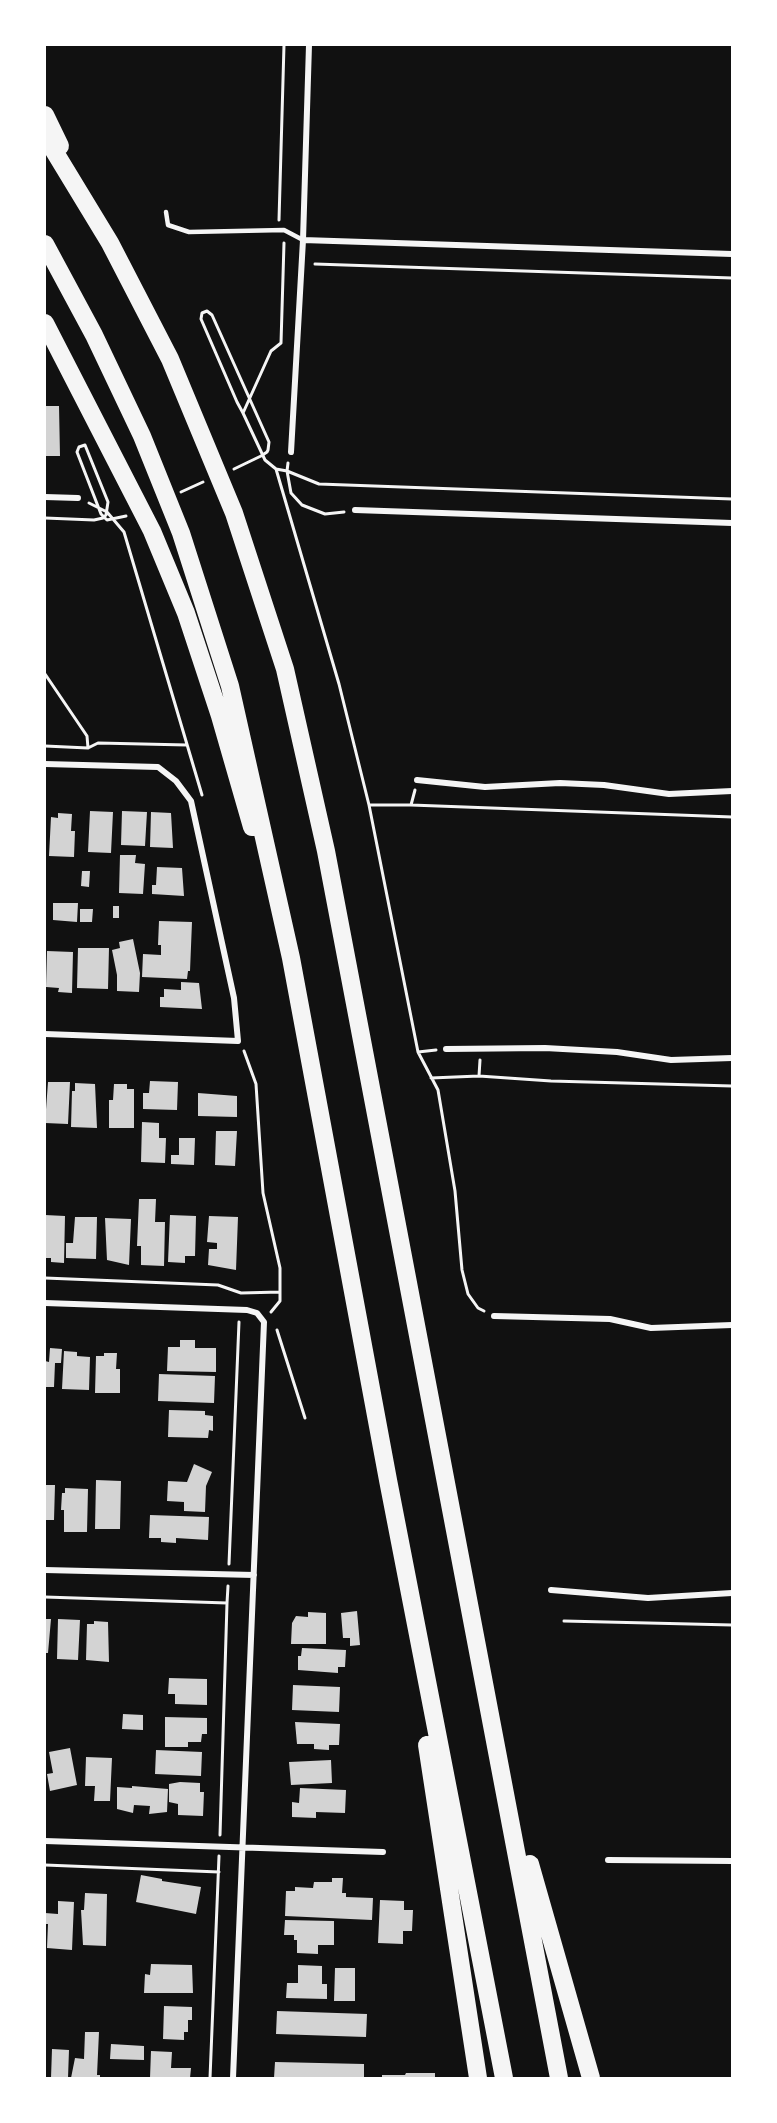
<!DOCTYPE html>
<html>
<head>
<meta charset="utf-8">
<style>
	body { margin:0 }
	#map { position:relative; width:777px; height:2123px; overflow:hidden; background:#111; font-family:Barlow,sans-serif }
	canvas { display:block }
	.frame { position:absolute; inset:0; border:46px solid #fff; pointer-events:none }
</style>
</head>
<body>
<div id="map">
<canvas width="777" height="2123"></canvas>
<div class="frame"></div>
</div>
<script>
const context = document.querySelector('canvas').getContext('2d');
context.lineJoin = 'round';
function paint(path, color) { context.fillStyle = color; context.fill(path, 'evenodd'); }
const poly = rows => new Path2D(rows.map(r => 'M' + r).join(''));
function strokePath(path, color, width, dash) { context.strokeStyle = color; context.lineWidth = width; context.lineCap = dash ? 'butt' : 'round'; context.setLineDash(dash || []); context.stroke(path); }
paint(poly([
	[45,406,59,406,60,456,45,456],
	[90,811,113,812,111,853,88,852],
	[122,811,147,812,145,846,121,845],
	[151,812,171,813,173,848,150,847],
	[58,813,72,814,71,831,75,831,74,857,49,856,51,817,58,818],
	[120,855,136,855,135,863,145,864,143,894,119,893],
	[157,867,182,868,184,896,152,894,152,885,156,885],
	[82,871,90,871,89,887,81,886],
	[53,903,78,903,77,922,53,920],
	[113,906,119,906,119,918,113,918],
	[80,909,93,909,92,922,80,922],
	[159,921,192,922,190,971,188,971,187,979,142,977,143,954,161,955,161,945,158,945],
	[133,939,140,973,139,992,117,991,117,975,112,950,120,948,119,942],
	[78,948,109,948,108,989,77,988],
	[47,951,73,952,72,993,58,992,59,988,46,987],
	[181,982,199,983,202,1009,160,1007,160,997,164,997,164,989,181,990],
	[150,1081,178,1082,177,1110,143,1109,143,1093,149,1093],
	[48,1082,70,1082,68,1124,45,1123],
	[75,1083,95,1084,97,1128,71,1127,72,1091,75,1091],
	[114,1084,127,1084,127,1089,134,1089,134,1128,109,1128,109,1100,113,1100],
	[198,1093,237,1096,237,1117,198,1116],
	[142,1122,159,1123,159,1138,166,1138,165,1163,141,1162],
	[216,1131,237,1131,235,1166,215,1165],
	[179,1138,195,1138,194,1165,171,1164,171,1155,179,1155],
	[139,1199,156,1199,155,1222,165,1222,164,1266,141,1265,141,1246,137,1246],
	[45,1215,65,1216,64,1263,51,1262,51,1258,45,1258],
	[170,1215,196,1216,195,1256,185,1256,185,1263,168,1262],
	[209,1216,238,1217,236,1270,208,1265,209,1249,217,1249,217,1243,207,1242],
	[75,1217,97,1217,96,1259,66,1258,66,1243,73,1243],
	[105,1218,131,1219,129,1265,107,1260],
	[180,1340,195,1340,195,1348,216,1348,216,1372,167,1371,168,1347,180,1347],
	[50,1348,62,1349,61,1363,55,1363,54,1387,45,1387,45,1361,49,1362],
	[64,1351,77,1352,77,1356,90,1357,89,1390,62,1389],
	[104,1353,117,1353,116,1369,120,1369,120,1393,95,1393,96,1356,104,1356],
	[159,1374,215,1376,214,1403,158,1401],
	[169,1410,205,1411,205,1415,213,1416,213,1431,209,1430,208,1438,168,1437],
	[194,1464,212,1472,206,1486,205,1512,184,1511,184,1502,167,1501,168,1481,187,1482],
	[96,1480,121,1481,120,1529,95,1529],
	[45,1485,55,1485,54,1520,45,1520],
	[65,1488,88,1489,87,1532,64,1532,64,1510,61,1510,62,1493,65,1493],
	[150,1515,209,1517,208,1540,176,1538,176,1543,161,1542,161,1538,149,1538],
	[357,1611,360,1645,350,1646,350,1638,343,1638,341,1613],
	[308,1612,326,1613,326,1644,291,1644,292,1623,296,1616,308,1617],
	[45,1619,51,1619,48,1653,45,1653],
	[58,1619,80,1620,78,1660,57,1659],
	[94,1621,108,1622,109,1662,86,1660,87,1624,94,1624],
	[302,1648,346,1650,345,1667,338,1667,338,1673,298,1670,298,1656,301,1656],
	[169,1678,207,1679,207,1705,175,1704,175,1694,168,1694],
	[293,1685,340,1687,339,1712,292,1710],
	[123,1714,143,1715,143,1730,122,1729],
	[165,1717,207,1718,207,1734,202,1734,201,1742,188,1742,188,1747,165,1747],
	[295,1722,340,1724,339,1745,329,1745,329,1750,314,1749,314,1744,297,1744],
	[70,1748,77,1785,50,1791,47,1774,53,1773,49,1752],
	[156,1750,202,1752,201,1776,155,1774],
	[86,1757,112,1758,110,1801,94,1801,95,1786,85,1786],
	[331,1760,332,1783,291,1785,289,1762],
	[180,1782,200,1783,200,1792,204,1792,203,1816,178,1815,178,1804,169,1802,169,1784],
	[132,1786,168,1789,167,1812,149,1814,150,1806,134,1805,133,1813,117,1809,117,1787,132,1788],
	[300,1788,346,1790,345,1813,316,1812,316,1818,292,1817,292,1802,299,1803],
	[141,1875,162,1879,162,1881,201,1887,196,1914,136,1902],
	[332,1878,343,1878,342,1893,346,1893,346,1897,373,1898,372,1920,285,1916,286,1891,295,1891,295,1887,313,1888,314,1882,332,1882],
	[85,1893,107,1894,106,1946,83,1945,81,1910,84,1910],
	[380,1900,404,1901,404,1910,413,1910,412,1931,403,1931,403,1944,378,1943],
	[58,1901,74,1902,72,1950,47,1948,48,1924,45,1924,45,1913,58,1914],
	[285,1920,334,1921,334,1945,318,1945,318,1954,297,1953,297,1940,294,1940,294,1935,284,1935],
	[151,1964,192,1965,193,1993,144,1993,145,1974,150,1975],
	[298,1965,322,1966,322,1984,327,1984,327,1999,286,1998,287,1983,298,1983],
	[335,1968,355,1968,355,2001,334,2001],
	[164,2006,192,2007,192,2020,188,2020,188,2032,184,2032,184,2040,163,2039],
	[277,2011,367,2014,366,2037,276,2034],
	[85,2032,99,2032,97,2075,100,2075,100,2078,71,2078,75,2058,84,2059],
	[111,2044,144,2046,144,2060,110,2059],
	[52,2049,69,2050,68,2078,51,2078],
	[151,2051,172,2052,171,2068,191,2068,190,2078,150,2078],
	[275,2062,364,2064,364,2078,274,2078],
	[406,2073,435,2073,435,2078,382,2078,382,2075,405,2075]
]), '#d3d3d3');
strokePath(poly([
	[279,220,284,45],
	[315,264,732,278],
	[243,413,271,351,281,343,284,243],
	[234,469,261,456,267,452,268,450,269,442,212,315,207,311,202,313,201,319,237,402,243,413,265,460,276,469,339,684,369,805,418,1052,436,1050],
	[276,469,287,471,288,463],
	[181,492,203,482],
	[89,503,107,512,124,532,202,795],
	[344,512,325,514,302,505,291,493,287,471,319,484,732,499],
	[45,518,94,520,103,518,106,515,108,502,85,445,79,447,77,452,101,514,107,520,126,516],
	[45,674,87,736,88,748],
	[45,746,88,748,98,743,187,745],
	[369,805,411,805,415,790],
	[411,805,732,817],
	[244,1051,256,1084,263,1193,280,1268,280,1301,271,1312],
	[418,1052,438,1090,455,1191,462,1270,468,1294,478,1308,484,1311],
	[479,1076,551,1081,732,1086],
	[431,1078,479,1076,480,1060],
	[45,1278,218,1285,241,1293,280,1292],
	[277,1330,305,1418],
	[229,1564,239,1322],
	[45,1597,227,1603,228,1586],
	[564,1621,732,1625],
	[220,1835,227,1603],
	[45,1865,219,1872],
	[210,2078,219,1856]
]), '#f5f5f5', 3);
strokePath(poly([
	[166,212,168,225,189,232,284,230,303,240]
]), '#f5f5f5', 4.5);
strokePath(poly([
	[303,240,732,254],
	[291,452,303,240,309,45],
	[45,497,78,498],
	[355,510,732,523],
	[45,764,158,767,176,781,191,801,234,998,238,1041,45,1034],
	[417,780,485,787,560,783,604,785,669,794,732,791],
	[446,1049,545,1048,617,1052,671,1060,732,1058],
	[45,1303,247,1310,257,1313,264,1322,233,2078],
	[494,1316,610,1319,651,1328,732,1325],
	[45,1570,254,1575],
	[551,1590,648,1598,732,1593],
	[45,1841,383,1852],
	[608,1860,732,1861]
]), '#f5f5f5', 6);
strokePath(poly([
	[45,115,60,146],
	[45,136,110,243,170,359,234,513,285,669,326,851,559,2078],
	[45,244,94,335,142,436,181,533,230,686,291,958,388,1480,504,2078],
	[45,323,152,531,186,613,220,716,252,827],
	[427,1745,478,2078],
	[530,1864,591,2078]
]), '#f5f5f5', 18);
</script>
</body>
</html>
